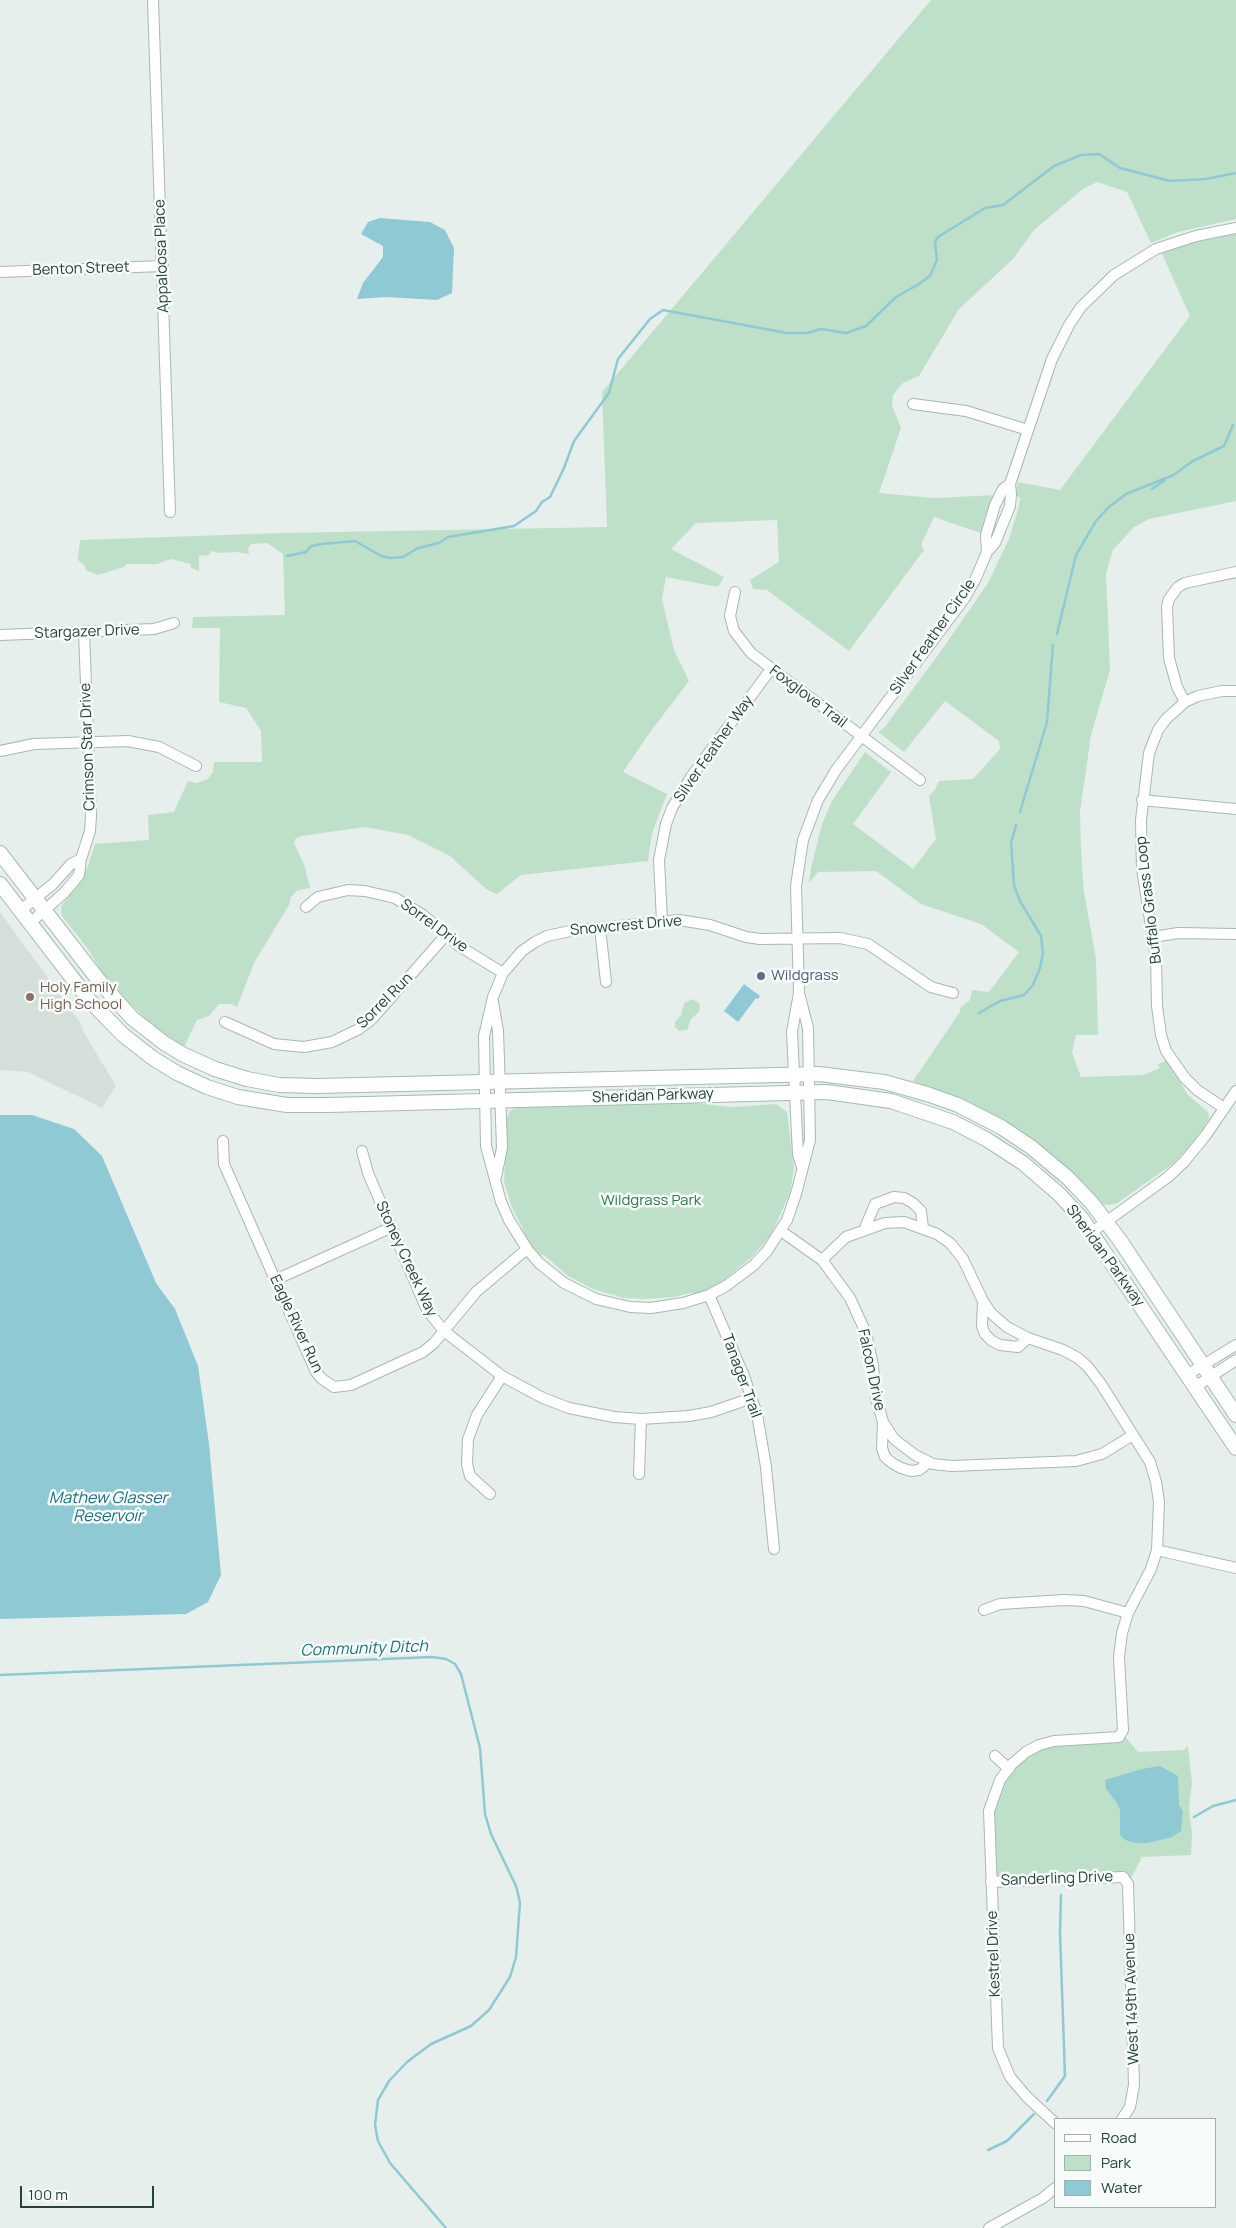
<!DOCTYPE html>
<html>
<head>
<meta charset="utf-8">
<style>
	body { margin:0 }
	#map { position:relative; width:1236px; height:2228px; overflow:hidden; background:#e6efeb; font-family:Manrope,sans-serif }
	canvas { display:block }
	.legend { position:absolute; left:1054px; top:2118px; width:162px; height:90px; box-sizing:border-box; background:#f7fbf9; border:1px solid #a3b1ad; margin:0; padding:6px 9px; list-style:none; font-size:15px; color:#24423a }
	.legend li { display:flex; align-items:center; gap:10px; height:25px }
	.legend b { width:25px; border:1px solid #a3b1ad }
	.scale { position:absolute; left:20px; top:2186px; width:134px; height:22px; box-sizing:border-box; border:2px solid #24423a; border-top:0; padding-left:6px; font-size:15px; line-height:18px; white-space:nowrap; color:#24423a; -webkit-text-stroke:4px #f7fbf9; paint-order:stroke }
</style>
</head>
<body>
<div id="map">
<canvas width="1236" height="2228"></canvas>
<ul class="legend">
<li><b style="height:6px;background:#fff"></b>Road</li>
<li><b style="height:14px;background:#bfe0c8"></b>Park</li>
<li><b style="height:14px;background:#8ec9d4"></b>Water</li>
</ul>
<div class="scale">100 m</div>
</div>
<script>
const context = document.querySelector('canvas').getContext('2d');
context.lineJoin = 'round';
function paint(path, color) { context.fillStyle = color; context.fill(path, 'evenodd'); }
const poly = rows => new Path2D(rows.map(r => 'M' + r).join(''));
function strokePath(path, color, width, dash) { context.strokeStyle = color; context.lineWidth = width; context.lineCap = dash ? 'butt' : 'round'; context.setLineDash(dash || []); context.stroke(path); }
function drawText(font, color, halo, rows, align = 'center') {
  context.font = font + ' Manrope,sans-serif'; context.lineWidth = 5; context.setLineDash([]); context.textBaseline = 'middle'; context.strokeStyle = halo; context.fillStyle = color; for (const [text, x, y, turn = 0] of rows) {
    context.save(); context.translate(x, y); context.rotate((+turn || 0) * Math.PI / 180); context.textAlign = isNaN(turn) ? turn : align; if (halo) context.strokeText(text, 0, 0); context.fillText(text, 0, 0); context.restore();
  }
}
paint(poly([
	[0,912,80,1022,83,1031,116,1086,102,1108,28,1072,0,1070]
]), '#d4dfda');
paint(poly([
	[931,0,1236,0,1236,219,1178,232,1151,243,1127,192,1097,182,1083,189,1034,230,1013,259,959,309,919,376,903,383,893,395,892,406,901,428,879,493,933,498,997,495,983,534,934,517,921,545,924,550,849,651,767,590,753,589,750,580,779,562,777,520,696,523,671,549,724,577,718,587,666,577,662,599,674,650,689,681,648,735,623,772,667,794,652,833,648,861,521,875,497,894,486,889,450,856,408,835,365,827,301,836,295,839,294,843,304,864,310,888,298,890,291,897,289,905,254,963,237,1007,231,1004,219,1004,209,1016,197,1020,184,1047,151,1024,109,984,88,949,62,916,61,907,87,869,95,844,149,840,148,815,174,812,188,781,197,783,208,779,213,772,214,762,262,762,261,731,246,708,219,702,220,628,192,628,193,617,285,615,283,554,267,543,251,544,248,548,249,554,237,552,219,553,212,551,209,555,199,556,199,571,191,568,191,564,171,559,157,564,127,564,124,567,98,575,87,571,84,565,78,560,80,540,282,533,607,527,602,392],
	[1236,232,1236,501,1149,519,1134,527,1113,550,1106,574,1110,670,1091,735,1080,812,1081,850,1084,892,1096,959,1098,1035,1076,1035,1072,1053,1081,1077,1143,1075,1160,1068,1158,1064,1167,1060,1188,1095,1208,1112,1209,1119,1195,1141,1174,1163,1116,1204,1105,1205,1100,1202,1081,1180,1062,1163,1018,1129,974,1105,913,1081,960,1012,960,1008,970,1000,972,990,989,992,1019,952,981,924,921,904,876,871,818,872,809,883,811,868,822,824,832,801,865,752,891,772,853,824,913,869,936,839,929,796,935,789,939,781,973,779,1000,749,999,741,945,701,904,752,878,732,884,728,941,651,988,583,1009,539,1018,510,1020,498,1015,495,1018,482,1060,490,1190,316,1161,252,1180,245],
	[693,999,700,1004,699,1012,691,1019,687,1030,679,1031,675,1027,675,1022,681,1015,684,1003],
	[685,1102,732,1107,776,1104,787,1112,794,1169,790,1193,771,1235,752,1257,719,1284,697,1294,690,1293,674,1297,645,1299,624,1298,593,1289,568,1276,544,1255,540,1255,523,1235,524,1231,511,1205,504,1181,507,1118,510,1111,518,1107],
	[1121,1732,1138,1752,1184,1750,1188,1746,1192,1783,1189,1808,1192,1833,1191,1855,1142,1857,1128,1884,1123,1877,991,1882,994,1795,1000,1780,1039,1745]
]), '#bfe0c8');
paint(poly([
	[380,218,430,222,445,230,454,248,452,293,437,300,386,297,357,299,363,283,383,257,383,246,361,234,368,222],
	[744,984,760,996,758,999,756,998,738,1022,724,1011],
	[0,1115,32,1115,74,1129,102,1156,156,1283,175,1309,198,1366,209,1444,221,1575,208,1602,186,1614,0,1619],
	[1160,1766,1178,1776,1179,1805,1183,1811,1181,1831,1172,1837,1148,1843,1136,1843,1125,1840,1120,1835,1120,1810,1117,1803,1106,1789,1105,1780,1142,1769]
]), '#8ec9d4');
strokePath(poly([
	[1172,476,1193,461,1224,446,1233,425],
	[1152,489,1165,480],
	[287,556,306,552,311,546,322,544,355,541,381,556,391,558,403,557,418,548,439,543,448,537,514,526,536,511,542,502,550,497,564,468,574,441,609,393,618,359,650,319,663,310,787,333,807,333,821,329,846,333,866,326,896,297,919,284,930,276,937,260,935,242,938,237,985,208,1003,205,1054,166,1081,155,1099,154,1120,168,1170,181,1206,179,1236,173],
	[1057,634,1076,555,1096,521,1109,507,1126,494,1171,476],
	[1020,812,1047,722,1053,645],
	[979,1013,1000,1001,1024,995,1033,985,1040,968,1043,953,1041,936,1020,901,1014,885,1011,843,1016,825],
	[0,1675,432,1657,446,1659,455,1664,461,1674,480,1748,485,1814,491,1834,516,1886,520,1902,516,1957,510,1977,489,2010,471,2026,431,2044,407,2062,389,2081,378,2100,375,2125,378,2141,390,2163,446,2228],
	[1194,1817,1213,1806,1236,1800],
	[1047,2101,1065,2076,1060,1933,1061,1895],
	[988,2150,1007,2141,1034,2114]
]), '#8ec9d4', 2.5);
const minor = poly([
	[153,0,170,512],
	[0,272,163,266],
	[913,404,966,411,1028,430],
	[987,552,986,535,995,505,1003,489,1010,484],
	[735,592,730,616,734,631,751,653,920,780],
	[0,635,154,629,174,623],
	[1185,702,1177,687,1169,658,1167,607,1169,599,1178,587,1185,583,1236,572],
	[0,751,34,744,128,741,159,747,196,766],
	[1142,800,1236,809],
	[306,907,318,897,348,890,365,891,395,898,423,915,459,946,503,973],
	[21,910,53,884,71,864,81,859],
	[662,921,659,860,666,824,672,808,691,777,771,669],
	[30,923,64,893,79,875,81,859,90,831,91,816,84,632],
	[600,928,606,982],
	[1153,937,1178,933,1236,934],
	[799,993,808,1028,810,1140,796,1194,787,1220,767,1251,754,1265,726,1286,709,1295,683,1303,651,1308,630,1307,596,1299,564,1283,539,1263,527,1249,509,1220,501,1202,486,1146,484,1036,493,997,503,973,522,951,535,942,547,936,570,931,679,920,710,925,746,937,760,939,840,938,868,944,931,987,953,993],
	[493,1002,498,1031,502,1148,496,1177],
	[225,1022,274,1044,304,1047,332,1042,359,1029,372,1019,446,935],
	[1224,1108,1197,1090,1185,1078,1166,1051,1161,1035,1157,1006,1156,958,1142,869,1141,820,1149,753,1158,730,1166,719,1185,702,1198,696,1222,691,1236,691],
	[223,1141,224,1164,316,1372,322,1379,334,1387,351,1385,423,1352,434,1343,476,1292,527,1249],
	[362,1151,368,1173,427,1310,444,1331,502,1376,543,1398,569,1408,614,1417,641,1419,689,1416,711,1412,752,1398],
	[802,1167,798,1155,792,1032,799,993,796,886,803,840,818,800,836,770,964,599,975,580,987,552,995,543,1010,506,1011,494,1010,484,1052,359,1069,325,1081,307,1114,275,1156,249,1196,236,1236,228],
	[865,1228,875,1204,894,1197,904,1198,913,1203,921,1211,923,1228],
	[781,1231,822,1260,850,1298,866,1333,873,1365,876,1398,883,1422,894,1439,915,1455,933,1464,952,1466,1076,1461,1102,1454,1133,1435],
	[1092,1232,1168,1177,1184,1162,1206,1135,1236,1091],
	[822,1260,846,1237,885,1223,904,1222,937,1234,950,1243,963,1259,983,1301,991,1313,1007,1327,1028,1338,1063,1350,1078,1358,1088,1367,1101,1384,1150,1462,1156,1482,1159,1502,1157,1550,1151,1569,1128,1613,1122,1633,1119,1657,1123,1730,1119,1737,1054,1741,1039,1745,1026,1752,1012,1764,1000,1780,989,1811,998,2048,1010,2077,1027,2097,1055,2123],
	[275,1280,390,1228],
	[709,1295,744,1376,757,1414,766,1467,774,1549],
	[983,1301,982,1326,985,1334,992,1341,1000,1345,1018,1347,1028,1338],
	[1187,1375,1236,1345],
	[1195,1387,1236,1360],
	[883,1422,882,1448,885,1457,892,1463,901,1468,911,1471,919,1470,929,1462],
	[639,1474,641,1419],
	[490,1494,470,1476,467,1464,468,1439,477,1415,502,1376],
	[1157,1550,1236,1568],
	[984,1610,1000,1604,1064,1600,1084,1601,1128,1613],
	[995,1756,1009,1769],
	[991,1882,1123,1877,1128,1884,1134,2085,1130,2107,1122,2119],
	[989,2228,1043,2198,1055,2188]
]);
const secondary = poly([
	[0,853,100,982,132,1018,164,1043,184,1055,215,1069,247,1079,279,1085,317,1086,819,1074,884,1082,927,1094,958,1105,1001,1127,1031,1147,1068,1178,1091,1202,1119,1239,1236,1415],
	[0,884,90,1001,123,1035,154,1059,177,1073,207,1087,238,1097,287,1105,328,1105,827,1092,891,1101,953,1122,986,1139,1023,1163,1060,1195,1082,1219,1236,1448]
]);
strokePath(minor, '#a8b8b2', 12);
strokePath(secondary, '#a4bbb3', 16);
strokePath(minor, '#fff', 10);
strokePath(secondary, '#fff', 14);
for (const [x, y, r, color] of [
	[761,976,5,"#5c6f8a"],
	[30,997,5,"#8d6e63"]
]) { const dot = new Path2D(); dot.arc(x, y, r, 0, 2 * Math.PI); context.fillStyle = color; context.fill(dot); strokePath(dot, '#f7fbf9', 2); }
drawText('15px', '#24423a', '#f7fbf9', [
	["Appaloosa Place",162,256,-92],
	["Benton Street",81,269,-2],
	["Stargazer Drive",87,632,-2],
	["Silver Feather Circle",933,637,-55],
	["Foxglove Trail",808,697,37],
	["Crimson Star Drive",88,747,-92],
	["Silver Feather Way",714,749,-55],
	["Buffalo Grass Loop",1149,900,-97],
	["Sorrel Drive",434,926,36],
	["Snowcrest Drive",626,926,-5],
	["Sorrel Run",385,1001,-45],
	["Sheridan Parkway",653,1096,-2],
	["Sheridan Parkway",1105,1256,54],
	["Stoney Creek Way",406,1259,65],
	["Eagle River Run",296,1324,65],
	["Falcon Drive",871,1370,78],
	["Tanager Trail",741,1376,70],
	["Sanderling Drive",1057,1879,-2],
	["Kestrel Drive",994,1954,-92],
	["West 149th Avenue",1132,1999,-92]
]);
drawText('15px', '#4e5e75', '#f7fbf9', [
	["Wildgrass",771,976]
], 'left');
drawText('15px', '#785e54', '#f7fbf9', [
	["Holy Family",40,988],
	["High School",40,1005]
], 'left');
drawText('15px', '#2d7a4b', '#f7fbf9', [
	["Wildgrass Park",651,1201]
]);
drawText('italic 16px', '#1c6f80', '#f7fbf9', [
	["Mathew Glasser",108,1499],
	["Reservoir",108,1517],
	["Community Ditch",364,1649,-2]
]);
</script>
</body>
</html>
